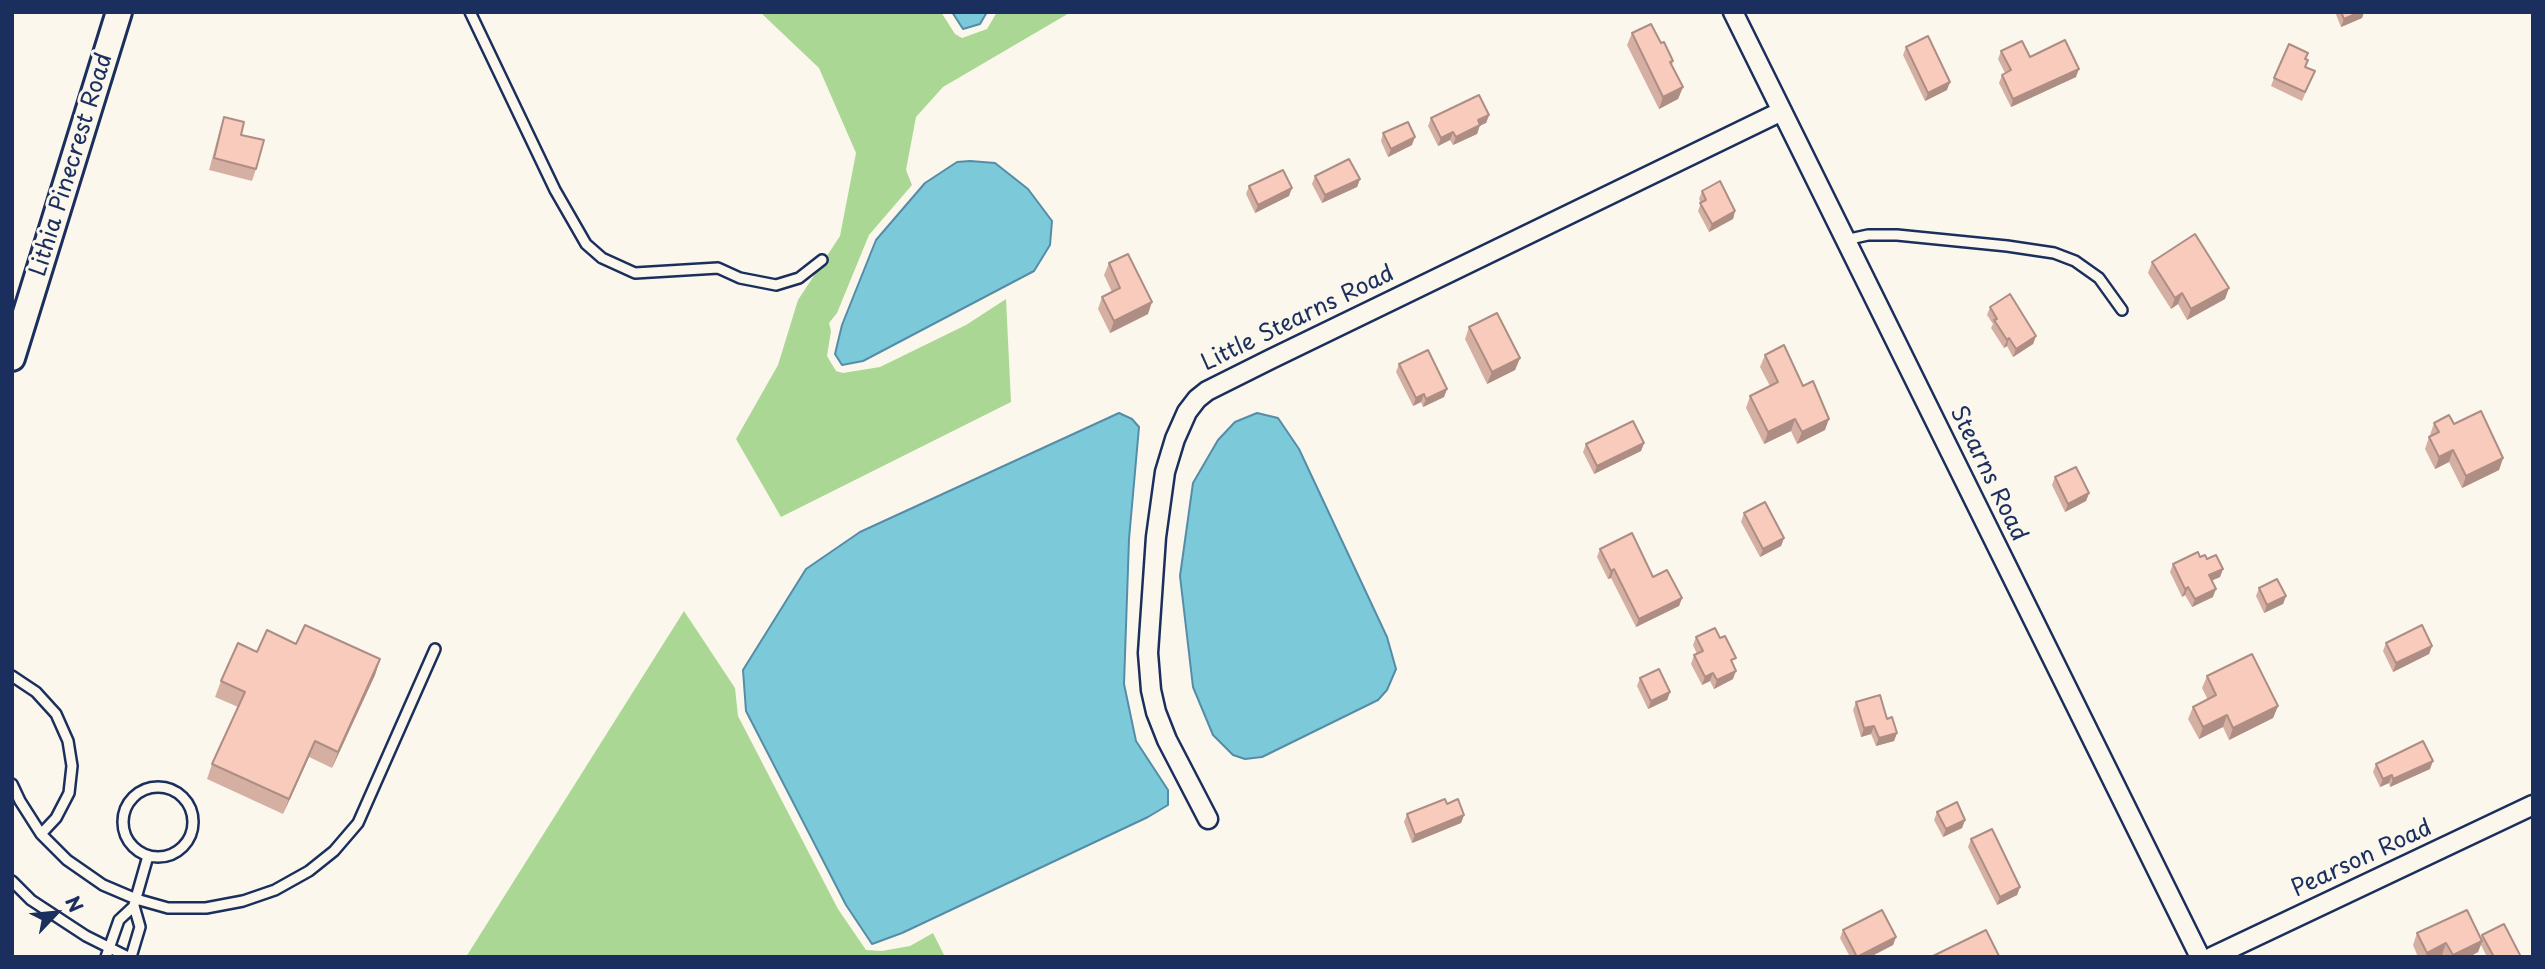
<!DOCTYPE html>
<html>
<head>
<meta charset="utf-8">
<style>
	body { margin:0 }
	#map { position:relative; width:2545px; height:969px; overflow:hidden; background:#fbf7ec; font-family:"Playpen Sans",sans-serif }
	canvas { display:block }
	.frame { position:absolute; inset:0; border:14px solid #1b2f5e; pointer-events:none }
	.north { position:absolute; left:21px; top:878px; width:70px; height:70px; -webkit-text-stroke:5px #fbf7ec; paint-order:stroke; rotate:64deg; font-size:19px; font-weight:700; line-height:28px; text-align:center; color:#1b2f5e }
	.north::after { content:''; display:block; margin:auto; width:24px; height:32px; background:#1b2f5e; clip-path:polygon(50% 0,100% 100%,50% 72%,0 100%) }
</style>
</head>
<body>
<div id="map">
<canvas width="2545" height="969"></canvas>
<div class="frame"></div>
<div class="north">N</div>
</div>
<script>
const context = document.querySelector('canvas').getContext('2d');
context.lineJoin = 'round';
function paint(path, color) { context.fillStyle = color; context.fill(path, 'evenodd'); }
const poly = rows => new Path2D(rows.map(r => 'M' + r).join(''));
function strokePath(path, color, width, dash) { context.strokeStyle = color; context.lineWidth = width; context.lineCap = dash ? 'butt' : 'round'; context.setLineDash(dash || []); context.stroke(path); }
function drawText(font, color, halo, rows, align = 'center') {
  context.font = font + ' "Playpen Sans",sans-serif'; context.lineWidth = 6; context.setLineDash([]); context.textBaseline = 'middle'; context.strokeStyle = halo; context.fillStyle = color; for (const [text, x, y, turn = 0] of rows) {
    context.save(); context.translate(x, y); context.rotate((+turn || 0) * Math.PI / 180); context.textAlign = isNaN(turn) ? turn : align; if (halo) context.strokeText(text, 0, 0); context.fillText(text, 0, 0); context.restore();
  }
}
paint(poly([
	[760,12,941,12,955,34,962,38,987,29,997,12,1071,12,943,87,916,117,906,170,912,185,869,235,837,313,829,323,831,331,827,356,836,371,843,373,880,367,966,325,1006,299,1011,402,781,517,736,439,778,365,798,300,840,236,856,153,819,68],
	[684,611,735,688,738,716,838,909,866,950,882,951,910,946,933,933,945,957,466,957]
]), '#abd795');
const water = poly([
	[952,12,987,12,980,24,963,29,952,12],
	[970,161,995,163,1028,189,1052,221,1050,245,1034,271,863,361,842,365,835,354,842,325,876,240,925,183,957,162,970,161],
	[1119,413,1132,419,1139,427,1129,539,1124,684,1136,741,1168,790,1168,805,1148,817,902,933,872,944,846,905,746,711,743,670,806,569,860,532,1119,413],
	[1257,413,1278,418,1299,449,1387,637,1396,669,1387,690,1378,700,1262,757,1245,759,1233,755,1213,735,1193,687,1180,576,1193,483,1218,440,1235,422,1257,413]
]);
paint(water, '#7ccad9');
strokePath(water, '#558ca8', 2);
const service = poly([
	[470,12,555,190,586,244,602,258,635,273,718,268,740,278,776,285,799,278,822,260],
	[1845,240,1868,235,1897,235,2007,246,2054,253,2075,261,2099,278,2122,310],
	[12,676,36,692,56,714,68,741,72,766,69,793,56,818,41,834],
	[12,784,20,801,41,834,67,860,103,885,136,899,168,908,206,908,243,901,275,890,309,871,334,851,358,823,435,649],
	'123 822a35 35 0 1 1 70 0a35 35 0 1 1-70 0Z',
	[12,881,31,900,86,936,128,957],
	[134,905,148,856],
	[106,957,119,920,134,906,140,927,131,957]
]);
const minor = poly([
	[1733,12,2200,957],
	[1208,819,1167,740,1156,712,1151,690,1148,653,1156,537,1165,472,1175,439,1187,412,1197,399,1207,391,1271,359,1782,111],
	[2212,957,2533,805]
]);
const secondary = poly([
	[12,358,119,12]
]);
strokePath(service, '#1b2f5e', 14);
strokePath(minor, '#1b2f5e', 23);
strokePath(secondary, '#1b2f5e', 30);
strokePath(service, '#fbf7ec', 9);
strokePath(minor, '#fbf7ec', 18);
strokePath(secondary, '#fbf7ec', 24);
paint(poly([
	[2335,12,2364,12,2362,18,2341,27],
	[1632,33,1661,43,1673,61,1672,65,1683,87,1678,99,1659,109,1627,45],
	[1906,47,1947,90,1925,101,1903,55],
	[2001,51,2030,57,2076,77,2011,107,1999,83,2002,75,2005,73,1998,59],
	[2306,59,2306,67,2315,71,2302,101,2271,86,2274,78],
	[1489,115,1486,123,1480,125,1477,134,1453,145,1450,140,1438,146,1428,126,1431,118],
	[224,117,241,135,256,169,252,181,209,170,220,129],
	[1383,133,1412,145,1388,157,1381,141],
	[1315,176,1360,179,1357,187,1322,203,1312,184],
	[1249,186,1289,196,1255,213,1246,194],
	[1702,191,1735,211,1733,219,1709,232,1698,211,1701,203,1699,199],
	[2152,262,2225,299,2187,320,2178,304,2171,309,2148,273],
	[1109,263,1148,314,1110,333,1098,309,1102,297,1112,292,1104,275],
	[1990,307,2036,336,2033,344,2013,357,2007,346,2004,348,1991,328,1993,324,1987,315],
	[1469,327,1520,358,1515,370,1487,384,1465,339],
	[1765,355,1825,430,1797,444,1791,431,1764,444,1746,408,1750,396,1770,386,1760,367],
	[1399,364,1447,389,1444,397,1423,407,1421,402,1413,406,1396,372],
	[2434,423,2454,424,2503,458,2499,470,2462,488,2449,462,2435,469,2425,449,2429,437,2430,436,2430,435],
	[1644,443,1641,451,1594,474,1583,452,1586,444],
	[2055,477,2089,493,2086,501,2065,512,2052,485],
	[1744,513,1784,538,1781,546,1760,557,1741,522],
	[1600,549,1653,577,1682,598,1679,606,1636,627,1611,578,1608,579,1597,557],
	[2200,557,2207,559,2223,569,2220,577,2211,581,2213,597,2192,607,2185,595,2182,597,2170,572,2173,564],
	[2259,588,2286,596,2283,604,2264,613,2256,596],
	[1696,637,1733,665,1733,679,1714,689,1710,681,1702,685,1691,664,1694,655,1697,654,1693,645],
	[2386,643,2432,646,2429,654,2393,672,2383,651],
	[296,644,380,659,375,675,332,768,309,757,283,814,207,779,212,764,238,707,215,697,221,681,257,652],
	[2207,676,2278,706,2273,718,2229,740,2223,727,2199,739,2188,719,2193,707,2208,700,2202,688],
	[1640,678,1670,692,1667,700,1648,709,1637,686],
	[1856,702,1887,719,1897,733,1894,741,1876,746,1871,734,1861,737,1853,710],
	[2376,764,2430,769,2390,787,2389,783,2380,787,2373,772],
	[1447,804,1464,815,1461,823,1412,843,1404,822,1407,814],
	[1937,812,1965,820,1962,828,1943,837,1934,820],
	[1971,839,2020,887,2017,895,1997,905,1968,847],
	[1843,930,1896,937,1893,945,1870,957,1850,957,1840,938],
	[2417,933,2481,938,2482,935,2521,957,2487,957,2481,945,2478,952,2469,957,2443,957,2442,955,2438,957,2418,957,2413,945]
]), '#d6afa3');
paint(poly([
	[2360,12,2364,12,2362,18,2341,27,2344,19],
	[2079,69,2076,77,2011,107,2013,99],
	[1950,82,1947,90,1925,101,1928,93],
	[1683,87,1678,99,1659,109,1663,97],
	[1489,115,1486,123,1475,128,1478,120],
	[1480,125,1477,134,1453,145,1456,137],
	[1453,132,1450,140,1438,146,1441,138],
	[1415,137,1412,145,1388,157,1391,149],
	[1360,179,1357,187,1322,203,1325,195],
	[1292,188,1289,196,1255,213,1258,205],
	[1735,211,1733,219,1709,232,1712,224],
	[2229,288,2225,299,2187,320,2191,309],
	[2182,293,2178,304,2171,309,2175,298],
	[1152,302,1148,314,1110,333,1114,321],
	[2036,336,2033,344,2013,357,2016,349],
	[2009,338,2007,346,2004,348,2007,340],
	[1520,358,1515,370,1487,384,1492,372],
	[1447,389,1444,397,1423,407,1426,399],
	[1424,394,1421,402,1413,406,1416,398],
	[1795,419,1791,431,1764,444,1768,432],
	[1829,419,1825,430,1797,444,1802,432],
	[1644,443,1641,451,1594,474,1597,466],
	[2453,450,2449,462,2435,469,2439,457],
	[2503,458,2499,470,2462,488,2466,476],
	[2089,493,2086,501,2065,512,2068,504],
	[1784,538,1781,546,1760,557,1763,549],
	[1614,569,1611,578,1608,579,1611,571],
	[2223,569,2220,577,2206,583,2209,575],
	[2188,587,2185,595,2182,597,2185,589],
	[2216,589,2213,597,2192,607,2195,599],
	[2286,596,2283,604,2264,613,2267,605],
	[1682,598,1679,606,1636,627,1639,619],
	[2432,646,2429,654,2393,672,2396,663],
	[380,659,375,675,332,768,338,752],
	[1736,671,1733,679,1714,689,1717,680],
	[1713,673,1710,681,1702,685,1705,677],
	[1670,692,1667,700,1648,709,1651,701],
	[2278,706,2273,718,2229,740,2233,728],
	[2227,715,2223,727,2199,739,2203,727],
	[1874,726,1871,734,1861,737,1864,728],
	[1897,733,1894,741,1876,746,1879,738],
	[315,741,309,757,283,814,289,799],
	[2433,761,2430,769,2390,787,2393,779],
	[2392,775,2389,783,2380,787,2383,779],
	[1464,815,1461,823,1412,843,1415,835],
	[1965,820,1962,828,1943,837,1946,829],
	[2020,887,2017,895,1997,905,2000,897],
	[1896,937,1893,945,1870,957,1857,957],
	[2482,941,2478,952,2469,957,2452,957,2453,955],
	[2446,943,2442,955,2438,957,2425,957,2427,953]
]), '#ae8e84');
const building = poly([
	[2341,12,2360,12,2344,19,2341,12],
	[1651,24,1661,43,1664,42,1673,61,1670,62,1683,87,1663,97,1632,33,1651,24],
	[1928,36,1950,82,1928,93,1906,47,1928,36],
	[2065,40,2079,69,2013,99,2002,75,2011,70,2001,51,2022,41,2030,57,2065,40],
	[2289,44,2308,53,2305,59,2308,60,2305,67,2315,71,2305,92,2274,78,2289,44],
	[1479,95,1489,115,1478,120,1480,125,1456,137,1453,132,1441,138,1431,118,1479,95],
	[224,117,244,122,241,135,264,140,256,169,214,158,224,117],
	[1408,122,1415,137,1391,149,1383,133,1408,122],
	[1349,159,1360,179,1325,195,1315,176,1349,159],
	[1283,170,1292,188,1258,205,1249,186,1283,170],
	[1720,181,1735,211,1712,224,1700,203,1706,200,1702,191,1720,181],
	[2195,234,2229,288,2191,309,2182,293,2175,298,2152,262,2195,234],
	[1128,254,1152,302,1114,321,1102,297,1120,288,1109,263,1128,254],
	[2010,294,2036,336,2016,349,2009,338,2007,340,1994,320,1997,319,1990,307,2010,294],
	[1497,313,1520,358,1492,372,1469,327,1497,313],
	[1784,345,1803,386,1813,381,1829,419,1802,432,1795,419,1768,432,1750,396,1778,382,1765,355,1784,345],
	[1428,350,1447,389,1426,399,1424,394,1416,398,1399,364,1428,350],
	[2481,411,2503,458,2466,476,2453,450,2439,457,2429,437,2439,432,2434,423,2449,415,2454,424,2481,411],
	[1633,421,1644,443,1597,466,1586,444,1633,421],
	[2076,467,2089,493,2068,504,2055,477,2076,467],
	[1765,502,1784,538,1763,549,1744,513,1765,502],
	[1632,533,1653,577,1667,570,1682,598,1639,619,1614,569,1611,571,1600,549,1632,533],
	[2198,552,2200,557,2205,555,2207,559,2216,555,2223,569,2209,575,2216,589,2195,599,2188,587,2185,589,2173,564,2198,552],
	[2277,579,2286,596,2267,605,2259,588,2277,579],
	[305,625,380,659,338,752,315,741,289,799,212,764,245,692,221,681,238,643,257,652,267,630,296,644,305,625],
	[2422,625,2432,646,2396,663,2386,643,2422,625],
	[1715,628,1720,638,1725,636,1736,658,1731,660,1736,671,1717,680,1713,673,1705,677,1694,655,1703,651,1696,637,1715,628],
	[2252,654,2278,706,2233,728,2227,715,2203,727,2193,707,2216,695,2207,676,2252,654],
	[1659,669,1670,692,1651,701,1640,678,1659,669],
	[1880,695,1887,719,1892,717,1897,733,1879,738,1874,726,1864,728,1856,702,1880,695],
	[2423,741,2433,761,2393,779,2392,775,2383,779,2376,764,2423,741],
	[1445,799,1447,804,1458,799,1464,815,1415,835,1407,814,1445,799],
	[1957,802,1965,820,1946,829,1937,812,1957,802],
	[1992,829,2020,887,2000,897,1971,839,1992,829],
	[1882,910,1896,937,1857,957,1843,930,1882,910],
	[2467,910,2482,941,2453,955,2446,943,2427,953,2417,933,2467,910],
	[2504,924,2521,957,2494,957,2482,935,2504,924],
	[1986,930,1999,956,1997,957,1931,957,1986,930]
]);
paint(building, '#f9cbbd');
strokePath(building, '#ae8e84', 2);
drawText('23px', '#1b2f5e', '#fbf7ec', [
	["Lithia Pinecrest Road",72,165,-73],
	["Little Stearns Road",1298,319,-26],
	["Stearns Road",1988,474,64],
	["Pearson Road",2362,859,-25]
]);
</script>
</body>
</html>
